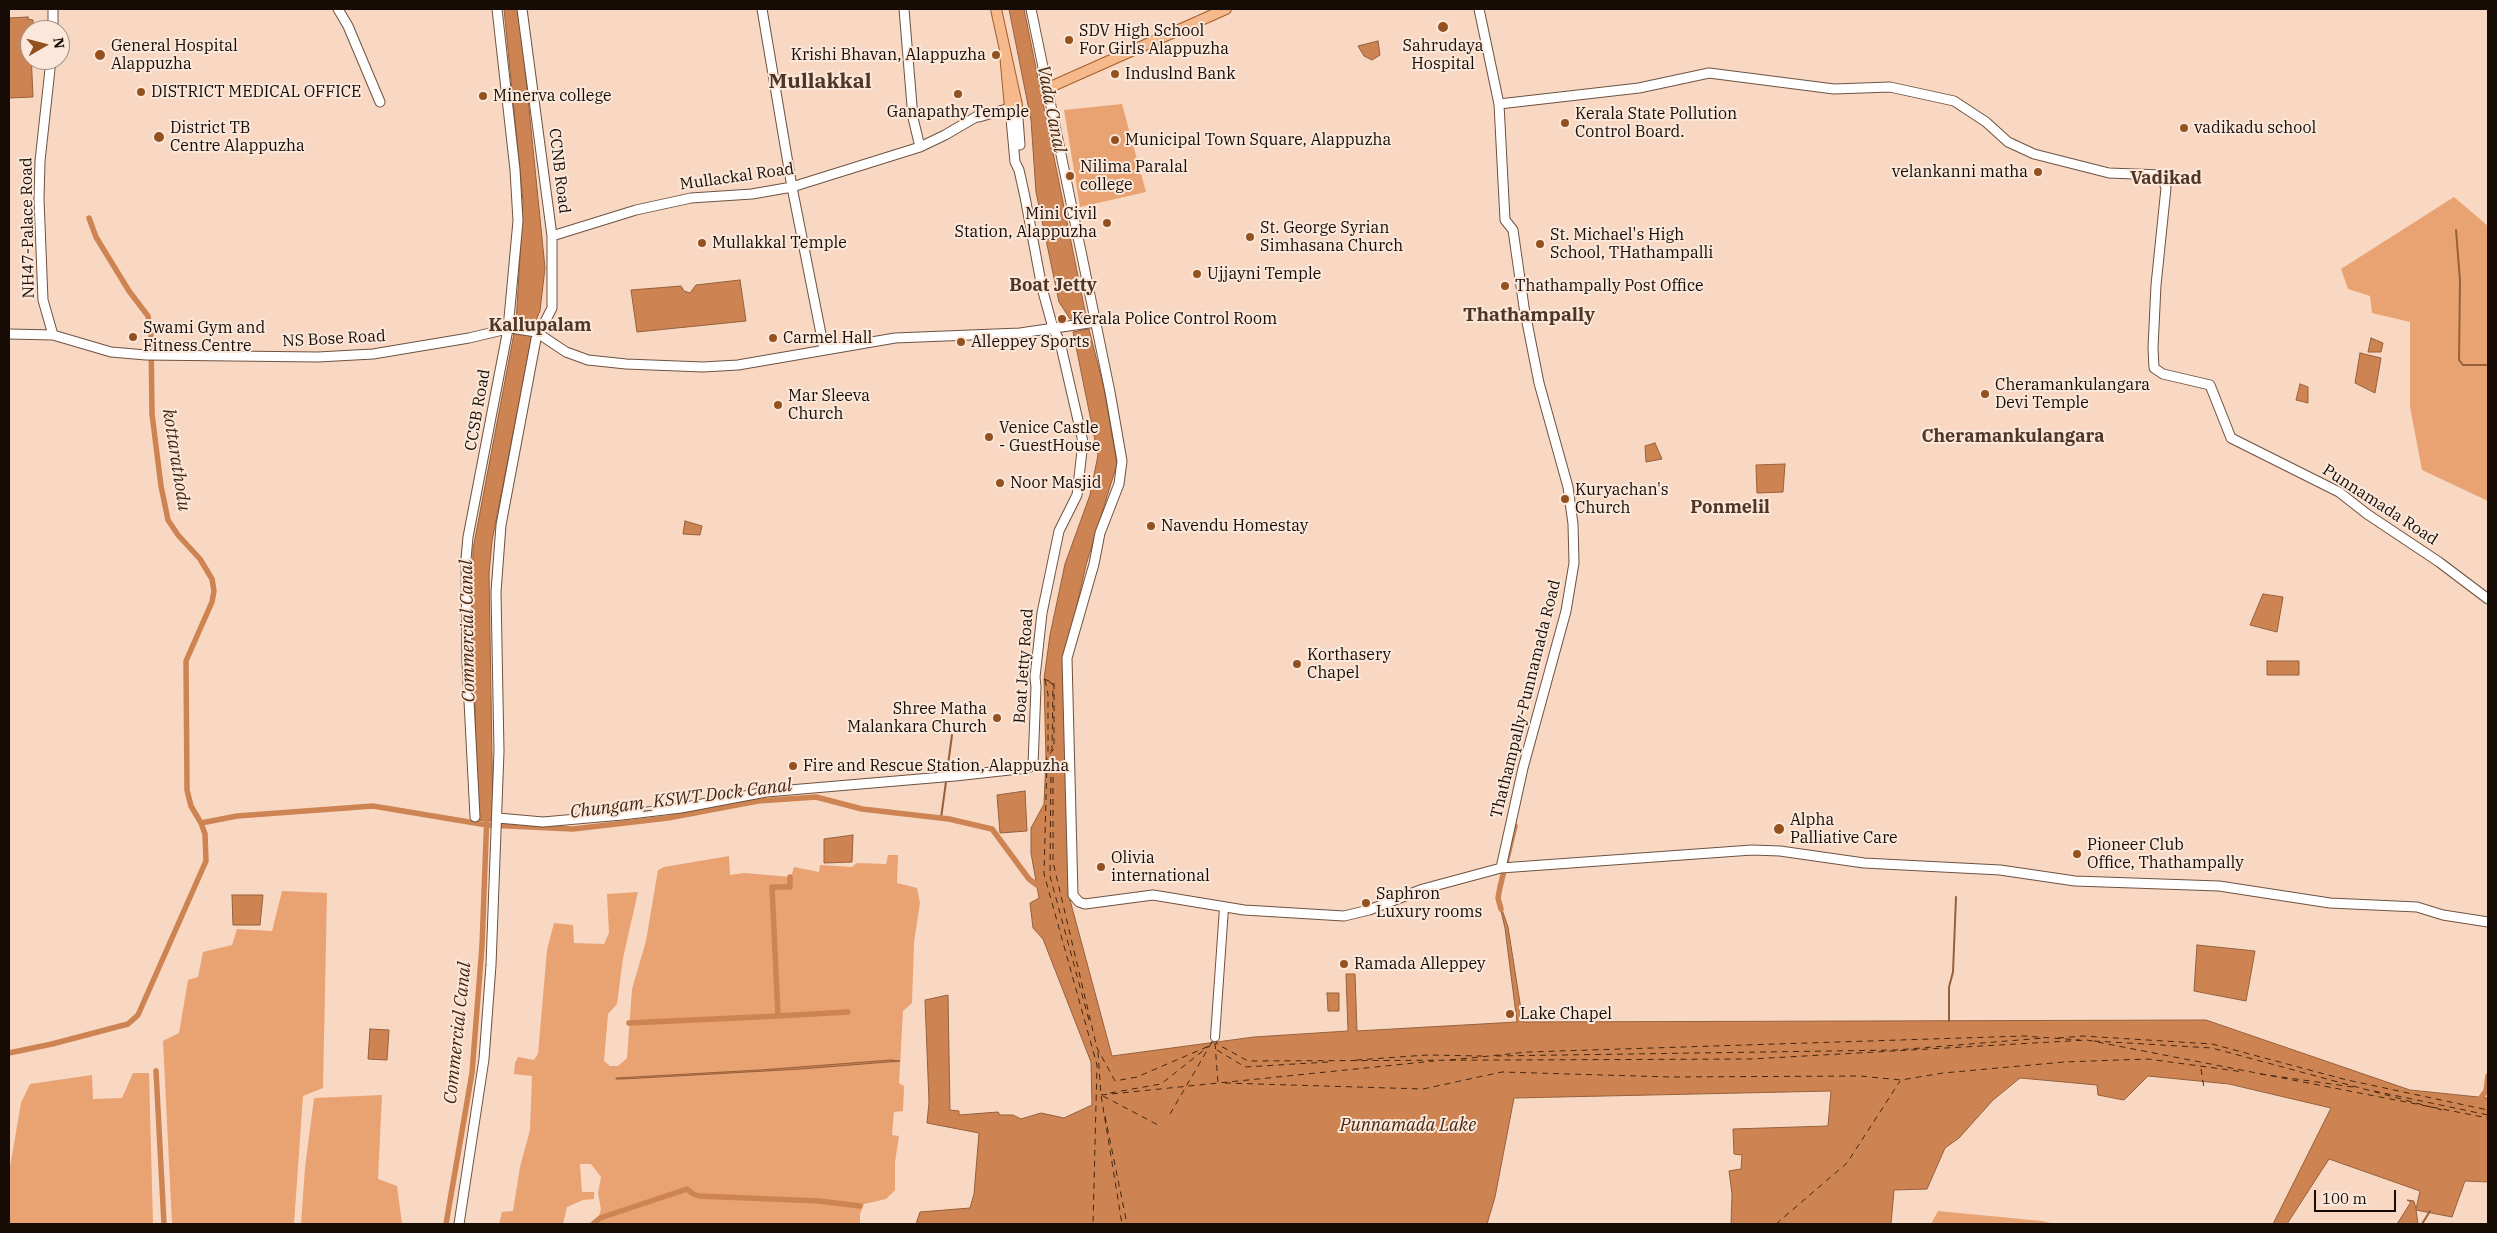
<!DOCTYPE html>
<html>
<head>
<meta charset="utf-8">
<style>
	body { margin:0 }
	#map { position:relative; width:2497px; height:1233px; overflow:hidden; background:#f8d8c3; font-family:"IBM Plex Serif",serif }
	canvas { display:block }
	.frame { position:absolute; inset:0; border:10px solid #160c05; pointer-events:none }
	.north { position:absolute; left:20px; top:20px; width:50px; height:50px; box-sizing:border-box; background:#fce8db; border:1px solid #a09085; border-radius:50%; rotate:82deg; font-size:14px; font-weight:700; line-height:20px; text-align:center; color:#160c05 }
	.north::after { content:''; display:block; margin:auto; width:18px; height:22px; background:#93511f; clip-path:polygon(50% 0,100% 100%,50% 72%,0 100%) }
	.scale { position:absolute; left:2314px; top:1190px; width:82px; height:22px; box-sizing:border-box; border:2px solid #160c05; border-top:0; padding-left:6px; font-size:15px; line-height:18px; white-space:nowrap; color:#160c05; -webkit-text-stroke:4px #fce8db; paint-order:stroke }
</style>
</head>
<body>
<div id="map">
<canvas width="2497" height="1233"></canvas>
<div class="frame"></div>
<div class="north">N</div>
<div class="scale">100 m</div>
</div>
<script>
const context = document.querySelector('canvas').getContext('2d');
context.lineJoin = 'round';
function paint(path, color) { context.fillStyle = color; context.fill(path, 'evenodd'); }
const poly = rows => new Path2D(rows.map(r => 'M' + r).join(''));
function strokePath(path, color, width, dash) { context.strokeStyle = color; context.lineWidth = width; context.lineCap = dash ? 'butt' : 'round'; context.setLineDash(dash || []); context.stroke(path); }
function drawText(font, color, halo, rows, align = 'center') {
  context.font = font + ' "IBM Plex Serif",serif'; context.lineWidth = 4; context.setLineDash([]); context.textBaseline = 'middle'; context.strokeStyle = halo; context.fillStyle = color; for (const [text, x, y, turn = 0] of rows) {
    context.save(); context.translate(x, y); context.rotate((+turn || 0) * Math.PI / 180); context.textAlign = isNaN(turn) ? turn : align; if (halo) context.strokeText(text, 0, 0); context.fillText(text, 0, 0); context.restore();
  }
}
paint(poly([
	[1122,104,1146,192,1080,207,1064,110],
	[2454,197,2488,226,2488,501,2422,470,2410,407,2410,322,2372,313,2370,296,2348,289,2341,269],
	[888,855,898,855,897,883,917,888,920,903,914,942,912,1003,903,1011,899,1083,904,1086,903,1111,894,1112,892,1135,899,1136,895,1162,895,1190,886,1199,864,1204,860,1214,860,1224,597,1224,601,1209,598,1193,601,1177,591,1164,580,1164,582,1192,594,1192,594,1199,583,1200,567,1207,563,1224,499,1224,502,1212,513,1211,520,1167,530,1130,532,1076,514,1074,515,1063,518,1057,534,1060,538,1054,547,950,554,923,573,925,574,943,604,944,609,933,607,894,638,892,623,958,617,1004,608,1014,604,1061,610,1066,618,1066,627,1058,632,989,646,941,658,870,664,867,729,856,730,875,744,873,791,877,794,867,819,872,820,865,852,867,857,863,886,864],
	[282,891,327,893,323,1088,303,1096,294,1224,172,1224,163,1041,179,1033,188,980,198,977,203,952,232,945,237,929,272,931],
	[133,1073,149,1073,153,1224,9,1224,9,1173,21,1103,30,1084,92,1075,93,1099,122,1098],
	[382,1095,378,1179,397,1186,402,1224,301,1224,305,1168,314,1098],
	[1938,1211,2042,1221,2055,1224,1931,1224]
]), '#e9a272');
const water = poly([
	[504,9,519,9,545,268,540,311,534,325,492,541,489,573,493,821,478,820,472,601,473,549,516,323,519,274,523,201,504,9],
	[1009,9,1024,9,1086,316,1082,317,1084,330,1089,329,1104,389,1117,464,1086,565,1065,658,1070,900,1112,1056,1254,1037,1348,1031,1346,974,1355,974,1357,1031,1517,1022,1505,928,1498,898,1508,927,1523,1022,2206,1020,2410,1090,2488,1098,2488,1182,2465,1181,2452,1217,2416,1210,2418,1224,2397,1224,2411,1202,2407,1200,2414,1201,2416,1209,2420,1191,2329,1159,2287,1224,2273,1224,2331,1108,2229,1084,2148,1076,2124,1100,2098,1095,2097,1085,2020,1078,1993,1100,1959,1138,1945,1148,1927,1189,1894,1190,1891,1224,1731,1224,1732,1194,1729,1171,1741,1169,1742,1155,1734,1154,1733,1129,1828,1126,1831,1091,1514,1098,1495,1197,1487,1224,916,1224,920,1212,970,1208,974,1194,979,1133,927,1123,929,1102,925,1000,948,995,950,1110,959,1111,959,1115,998,1112,1000,1115,1013,1115,1021,1119,1041,1113,1064,1118,1092,1105,1091,1062,1043,939,1033,928,1030,903,1039,898,1031,853,1031,828,1044,804,1046,758,1044,679,1050,635,1065,564,1090,495,1098,455,1073,332,1083,330,1081,318,1070,319,1059,302,1036,192,1031,120,1009,9],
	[28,17,28,19,33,20,33,30,30,30,33,97,9,98,9,18,28,17],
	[1378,41,1380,55,1372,60,1364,56,1358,46,1378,41],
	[740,280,746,321,637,332,631,290,681,286,684,291,690,293,696,285,740,280],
	[2371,338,2383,343,2381,352,2368,352,2371,338],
	[2360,353,2381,358,2375,393,2355,383,2360,353],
	[2300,384,2308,387,2308,403,2296,400,2300,384],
	[1655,443,1662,459,1646,462,1645,446,1655,443],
	[1785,464,1783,492,1757,493,1756,465,1785,464],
	[685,521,702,526,700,535,683,534,685,521],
	[2263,594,2283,597,2277,632,2250,625,2263,594],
	[2267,661,2299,661,2299,675,2267,675,2267,661],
	[1025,791,1027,831,1000,833,997,795,1025,791],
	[853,835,852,862,824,863,824,839,853,835],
	[232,895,263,895,260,925,233,925,232,895],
	[2197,945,2255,951,2246,1001,2194,991,2197,945],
	[1327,993,1339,993,1339,1011,1328,1011,1327,993],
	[370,1029,389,1030,387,1060,368,1059,370,1029],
	[891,1060,900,1061,801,1069,623,1079,616,1079,616,1078,760,1070,891,1060]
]);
paint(water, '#cd8452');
strokePath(water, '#96603b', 1);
strokePath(poly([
	[2456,230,2460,281,2459,360,2463,365,2488,365],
	[947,772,952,735],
	[941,818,946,782],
	[1949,1021,1949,987,1953,972,1956,897],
	[2422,1224,2430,1211]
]), '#96603b', 2);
strokePath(poly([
	[89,218,96,237,129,291,148,316,151,334,152,414,161,486,168,520,178,535,200,559,212,579,214,591,212,602,186,661,187,790,191,806,201,823],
	[790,877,790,887,772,887,778,1016,848,1012],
	[1501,909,1498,898,1500,887,1515,826],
	[629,1023,778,1016],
	[9,1053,52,1044,128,1024,138,1015,206,861,205,834,201,823,237,816,373,806,487,825,573,829,668,818,758,801,816,797,862,809,949,819,992,829,1029,879,1042,889],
	[156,1071,164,1224],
	[2477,1103,2486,1091,2488,1076],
	[446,1224,472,1073,482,946,487,813],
	[593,1224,600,1218,687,1189,693,1194,699,1196,819,1201,860,1206]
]), '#cd8452', 5.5);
strokePath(poly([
	[1044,679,1054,683,1054,749,1046,758,1053,768,1053,862,1097,1048,1115,1081,1137,1077,1209,1046,1213,1040],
	[1045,680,1048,694,1048,755],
	[1049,682,1053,684,1052,749,1050,752],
	[1047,761,1044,874,1097,1065,1093,1224],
	[1051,766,1050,876,1090,1024],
	[2058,1038,2083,1036,2212,1044,2347,1080,2488,1110],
	[1216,1039,1217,1044,1248,1061,1752,1059,2087,1040,2488,1118],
	[2094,1041,2212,1048,2442,1110],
	[1215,1043,1218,1083],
	[1217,1050,1245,1067,1328,1062],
	[1098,1052,1101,1095,1122,1224],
	[1496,1056,1896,1050,2044,1038],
	[1356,1060,1427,1055,1482,1056],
	[1450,1060,1528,1052,2024,1036,2080,1040],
	[2201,1069,2204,1088],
	[2260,1074,2353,1087],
	[1225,1083,1423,1089,1502,1072,1671,1077,1860,1076,1901,1080,1943,1073,2064,1062,2148,1059,2244,1072],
	[2374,1091,2488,1115],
	[1110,1093,1161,1084,1209,1046],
	[1101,1095,1434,1061],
	[1103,1096,1158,1125],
	[1170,1114,1212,1042],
	[1105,1116,1127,1224],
	[1776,1224,1847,1163,1900,1081]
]), '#442610', 1, [6, 5]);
const tertiary = poly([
	[1215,1037,1224,908]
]);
const secondary = poly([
	[338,9,348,26,380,102],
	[762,9,792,187,824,349],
	[904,9,913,118,920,147],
	[1031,9,1110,392,1122,461,1119,484,1100,533,1094,564,1067,658,1073,895,1079,902,1085,904,1153,895,1244,910,1344,916,1369,910,1423,889,1501,868,1752,850,1780,851,1864,863,2000,870,2075,881,2219,886,2330,903,2417,907,2443,915,2488,922],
	[1479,9,1499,104,1505,220,1513,230,1524,307,1539,383,1568,487,1573,524,1574,563,1566,611,1523,768,1501,868],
	[53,30,53,9],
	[51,60,40,161,39,199,43,300,53,335],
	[1499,104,1639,88,1709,73,1834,89,1890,87,1954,101,1986,122,2008,142,2034,154,2109,173,2161,175,2166,188,2156,285,2153,348,2154,368,2163,374,2210,385,2231,438,2339,492,2367,514,2439,562,2488,599],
	[1017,105,1020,145],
	[552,236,636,210,691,198,752,194,792,187,920,147,945,135,981,114],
	[9,334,53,335,111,352,146,355,318,357,373,354,469,338,511,328,536,332,566,352,588,360,626,364,703,367,738,365,895,338,1020,333,1096,322],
	[475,817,467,662,466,559,468,537,508,329,518,221,515,170,497,9],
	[498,818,543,822,622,815,681,808,766,792,955,776,1028,768,1033,765,1036,687,1035,677,1042,613,1059,531,1077,495,1083,442,1060,342,1053,328,1042,288,1025,197,1019,170,1015,162,1010,108,979,117],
	[459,1224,484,1059,491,965,499,751,496,592,501,525,536,339,552,308,552,236,522,9]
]);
const primary = poly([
	[996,9,1017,105,1010,108,1005,53],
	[1048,88,1226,9]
]);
strokePath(tertiary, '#6e5240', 10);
strokePath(secondary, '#6e5240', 11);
strokePath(primary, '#a45e29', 12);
strokePath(tertiary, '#fff', 8);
strokePath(secondary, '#fff', 9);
strokePath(primary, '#f6b98b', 10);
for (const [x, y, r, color] of [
	[1443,27,6,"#93511f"],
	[1069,40,5,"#93511f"],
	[100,55,6,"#93511f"],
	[996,55,5,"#93511f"],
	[1115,74,5,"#93511f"],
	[141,92,5,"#93511f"],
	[958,94,5,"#93511f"],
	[483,96,5,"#93511f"],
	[1565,123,5,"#93511f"],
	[2184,128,5,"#93511f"],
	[159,137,6,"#93511f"],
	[1115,140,5,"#93511f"],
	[2038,172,5,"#93511f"],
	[1070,176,5,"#93511f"],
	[1107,223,5,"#93511f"],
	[1250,237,5,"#93511f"],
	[702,243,5,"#93511f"],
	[1540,244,5,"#93511f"],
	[1197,274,5,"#93511f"],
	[1505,286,5,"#93511f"],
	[1062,319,5,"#93511f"],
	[133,337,5,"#93511f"],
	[773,338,5,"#93511f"],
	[961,342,5,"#93511f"],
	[1985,394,5,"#93511f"],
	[778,405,5,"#93511f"],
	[989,437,5,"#93511f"],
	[1000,483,5,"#93511f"],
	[1565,499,5,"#93511f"],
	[1151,526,5,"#93511f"],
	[1297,664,5,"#93511f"],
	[997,718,5,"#93511f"],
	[793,766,5,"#93511f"],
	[1779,829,6,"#93511f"],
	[2077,854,5,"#93511f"],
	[1101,867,5,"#93511f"],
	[1366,903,5,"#93511f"],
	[1344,964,5,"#93511f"],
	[1510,1014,5,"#93511f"]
]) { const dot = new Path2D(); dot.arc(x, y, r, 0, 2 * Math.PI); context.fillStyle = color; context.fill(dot); strokePath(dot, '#fce8db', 2); }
drawText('16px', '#160c05', '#fce8db', [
	["SDV High School",1079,31],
	["For Girls Alappuzha",1079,49],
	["General Hospital",111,46],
	["Alappuzha",111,64],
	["Sahrudaya",1443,46,"center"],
	["Hospital",1443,64,"center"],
	["Krishi Bhavan, Alappuzha",986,55,"right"],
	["Induslnd Bank",1125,74],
	["DISTRICT MEDICAL OFFICE",151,92],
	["Minerva college",493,96],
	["Ganapathy Temple",958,112,"center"],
	["Kerala State Pollution",1575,114],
	["Control Board.",1575,132],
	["District TB",170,128],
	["Centre Alappuzha",170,146],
	["vadikadu school",2194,128],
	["Municipal Town Square, Alappuzha",1125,140],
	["Nilima Paralal",1080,167],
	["college",1080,185],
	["velankanni matha",2028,172,"right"],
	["Mini Civil",1097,214,"right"],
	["Station, Alappuzha",1097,232,"right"],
	["St. George Syrian",1260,228],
	["Simhasana Church",1260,246],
	["St. Michael's High",1550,235],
	["School, THathampalli",1550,253],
	["Mullakkal Temple",712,243],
	["Ujjayni Temple",1207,274],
	["Thathampally Post Office",1515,286],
	["Kerala Police Control Room",1072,319],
	["Swami Gym and",143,328],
	["Fitness Centre",143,346],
	["Carmel Hall",783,338],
	["Alleppey Sports",971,342],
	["Cheramankulangara",1995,385],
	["Devi Temple",1995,403],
	["Mar Sleeva",788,396],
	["Church",788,414],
	["Venice Castle",999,428],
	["- GuestHouse",999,446],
	["Noor Masjid",1010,483],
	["Kuryachan's",1575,490],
	["Church",1575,508],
	["Navendu Homestay",1161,526],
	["Korthasery",1307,655],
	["Chapel",1307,673],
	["Shree Matha",987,709,"right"],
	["Malankara Church",987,727,"right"],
	["Fire and Rescue Station, Alappuzha",803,766],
	["Alpha",1790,820],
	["Palliative Care",1790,838],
	["Pioneer Club",2087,845],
	["Office, Thathampally",2087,863],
	["Olivia",1111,858],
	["international",1111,876],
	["Saphron",1376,894],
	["Luxury rooms",1376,912],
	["Ramada Alleppey",1354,964],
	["Lake Chapel",1520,1014]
], 'left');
drawText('16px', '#160c05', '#fce8db', [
	["CCNB Road",559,171,83],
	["Mullackal Road",737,177,-8],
	["NH47-Palace Road",28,228,-91],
	["NS Bose Road",334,339,-3],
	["CCSB Road",478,410,-80],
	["Punnamada Road",2380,505,33],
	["Boat Jetty Road",1024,666,-86],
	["Thathampally-Punnamada Road",1526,699,-76]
]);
drawText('italic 18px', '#442610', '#fce8db', [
	["Vada Canal",1051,109,79],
	["kottarathodu",176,460,81],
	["Commercial Canal",468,631,-91],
	["Chungam_KSWT Dock Canal",681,799,-7],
	["Commercial Canal",458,1033,-84],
	["Punnamada Lake",1408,1126]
]);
drawText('bold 18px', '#4e3524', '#fce8db', [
	["Vadikad",2166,179],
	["Boat Jetty",1053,286],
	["Kallupalam",540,326],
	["Cheramankulangara",2013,437],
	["Ponmelil",1730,508]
]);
drawText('bold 19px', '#4e3524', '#fce8db', [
	["Thathampally",1529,316]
]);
drawText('bold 21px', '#4e3524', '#fce8db', [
	["Mullakkal",820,82]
]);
</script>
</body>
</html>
